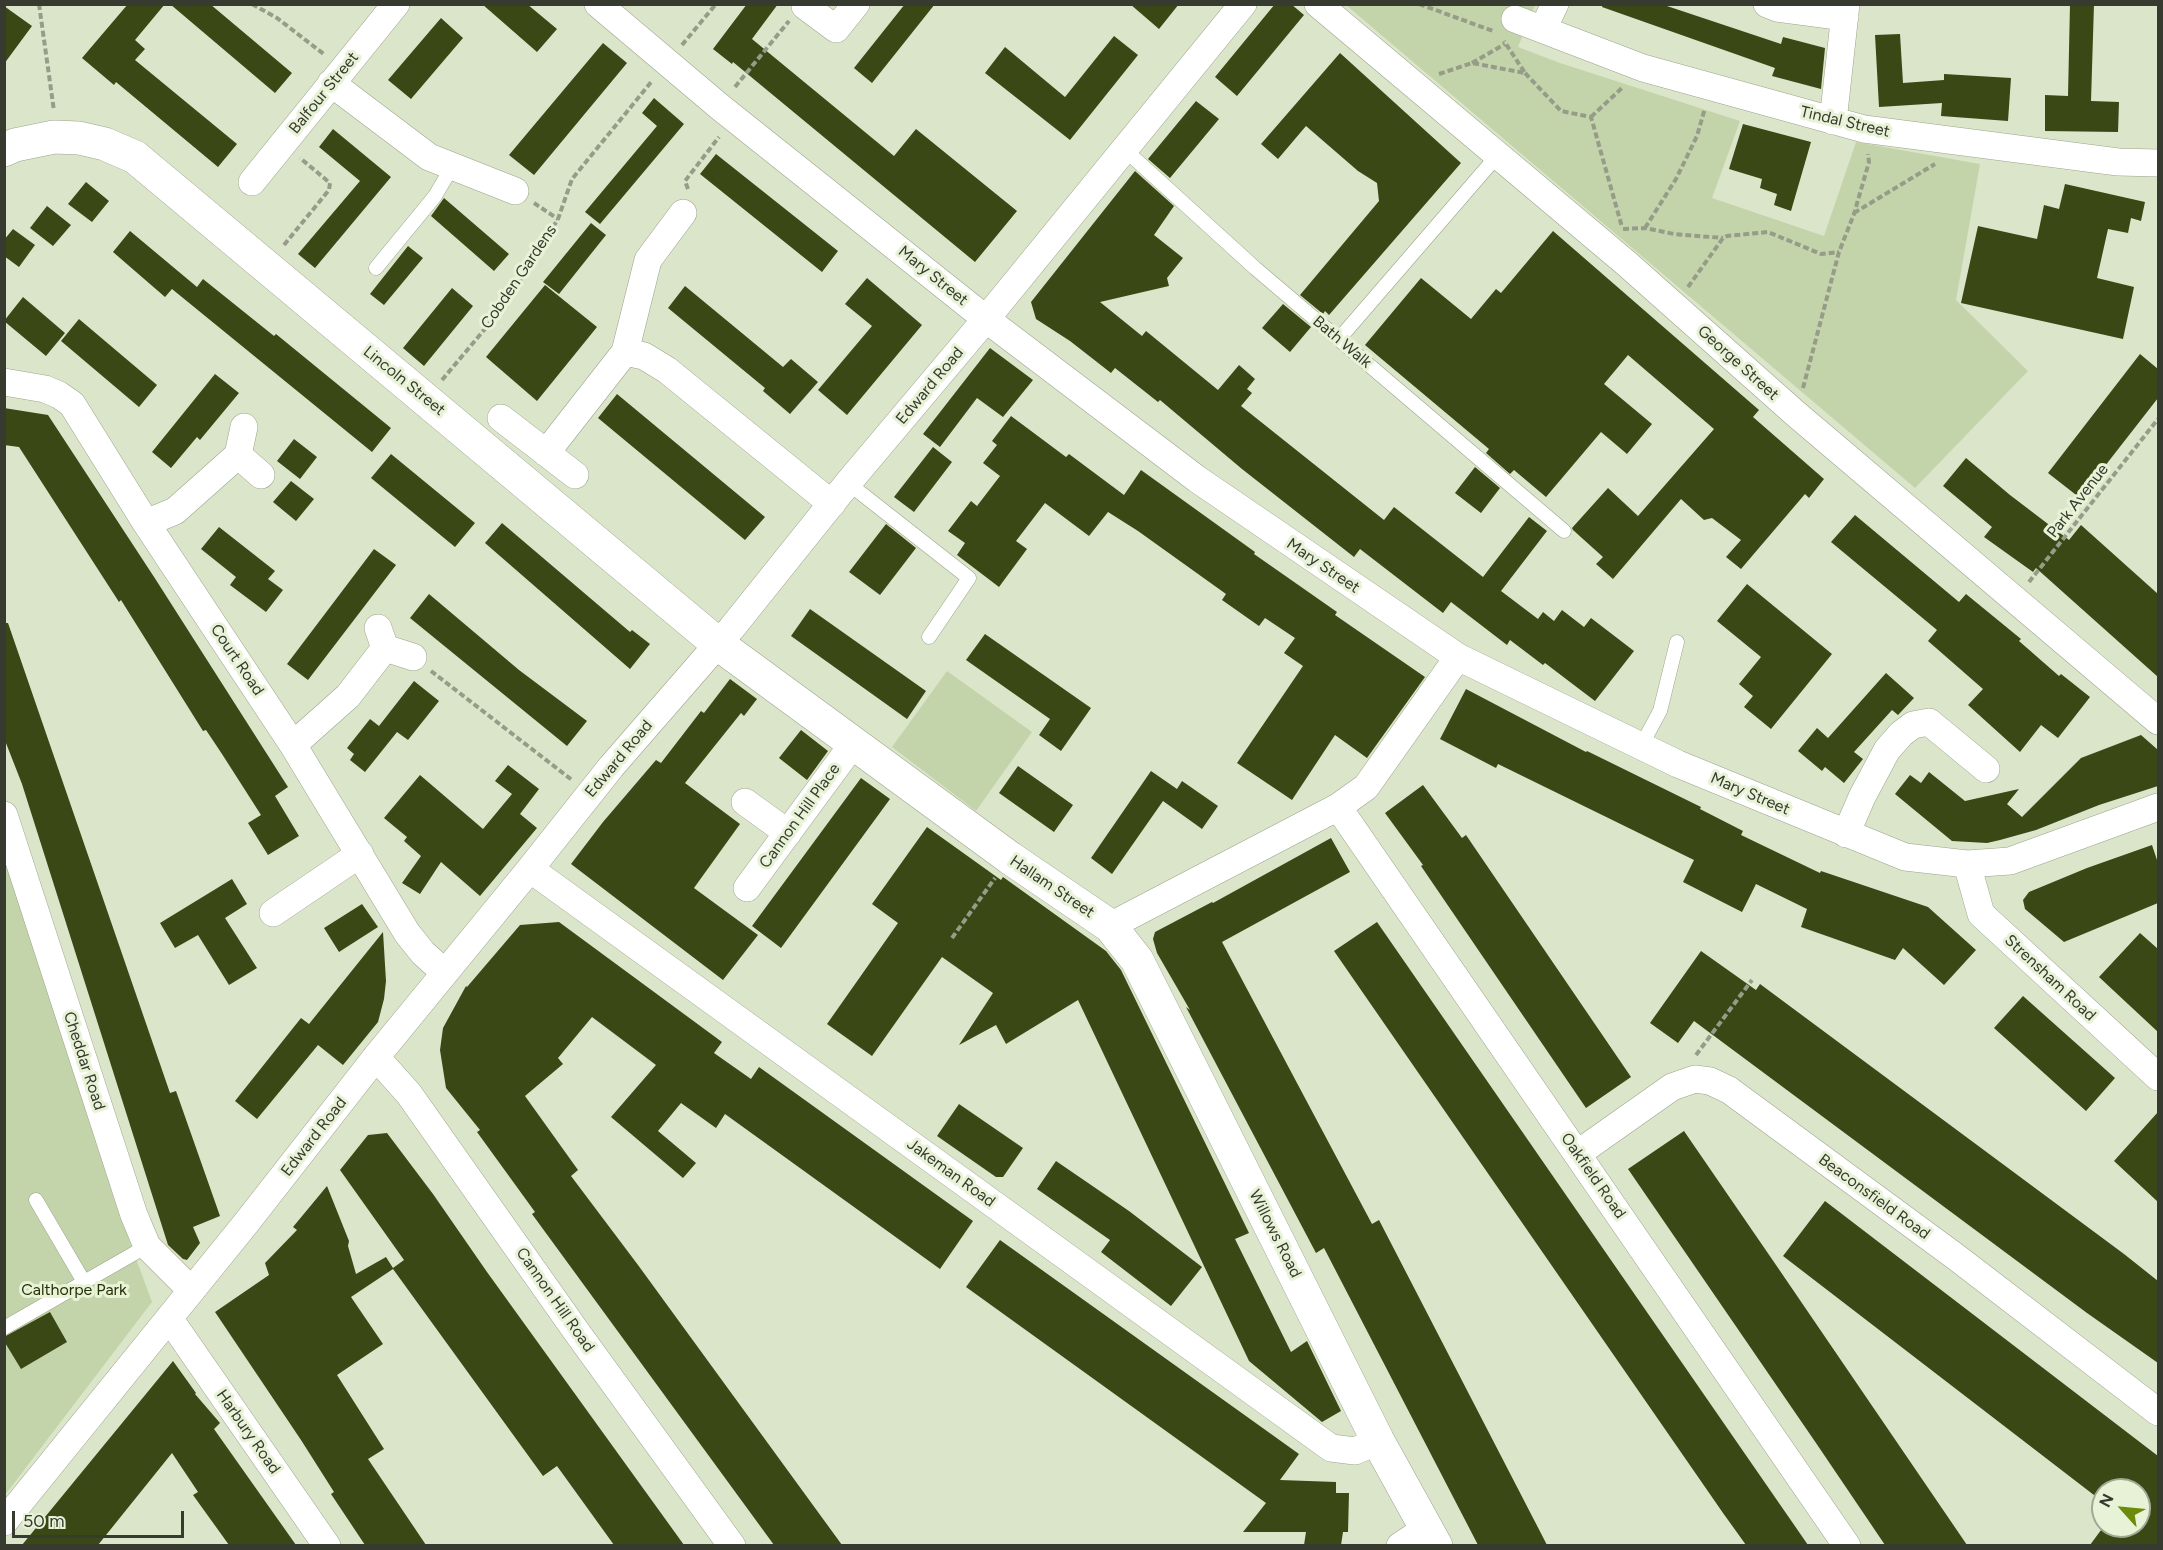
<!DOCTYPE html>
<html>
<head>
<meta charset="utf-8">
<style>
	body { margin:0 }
	#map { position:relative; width:2163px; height:1550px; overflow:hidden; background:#dbe5ca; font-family:Figtree,sans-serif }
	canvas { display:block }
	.frame { position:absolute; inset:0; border:6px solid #363a2f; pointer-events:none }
	.north { position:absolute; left:2091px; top:1478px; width:60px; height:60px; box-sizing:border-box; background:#e8f2d7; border:2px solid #a1a894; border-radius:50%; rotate:297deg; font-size:16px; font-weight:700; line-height:24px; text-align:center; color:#363a2f }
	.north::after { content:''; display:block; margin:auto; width:21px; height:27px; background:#6c8b0a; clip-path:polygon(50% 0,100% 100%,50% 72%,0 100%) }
	.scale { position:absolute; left:12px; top:1511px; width:172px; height:27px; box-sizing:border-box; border:3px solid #363a2f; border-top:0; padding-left:8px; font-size:18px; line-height:21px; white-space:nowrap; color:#363a2f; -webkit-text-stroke:4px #e8f2d7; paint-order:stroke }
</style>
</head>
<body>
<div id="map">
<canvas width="2163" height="1550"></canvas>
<div class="frame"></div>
<div class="north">N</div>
<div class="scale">50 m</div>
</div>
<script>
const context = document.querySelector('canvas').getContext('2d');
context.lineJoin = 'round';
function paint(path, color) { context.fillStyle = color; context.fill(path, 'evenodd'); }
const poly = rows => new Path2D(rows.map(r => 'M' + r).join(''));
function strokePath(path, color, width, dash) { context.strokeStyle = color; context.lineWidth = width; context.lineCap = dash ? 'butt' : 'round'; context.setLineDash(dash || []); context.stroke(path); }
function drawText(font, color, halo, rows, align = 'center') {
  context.font = font + ' Figtree,sans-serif'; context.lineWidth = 6; context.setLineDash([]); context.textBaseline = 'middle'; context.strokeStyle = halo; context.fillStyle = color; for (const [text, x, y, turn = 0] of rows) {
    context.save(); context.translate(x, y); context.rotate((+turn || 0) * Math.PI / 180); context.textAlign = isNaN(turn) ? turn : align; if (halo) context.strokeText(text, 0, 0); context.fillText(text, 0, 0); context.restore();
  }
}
paint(poly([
	[1346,5,1535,5,1518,47,1560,63,1740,121,1712,198,1824,236,1856,142,1980,164,1956,300,2028,371,1915,488],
	[947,671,1032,732,976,811,892,747],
	[4,854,121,1218,152,1302,5,1495]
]), '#c4d4aa');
paint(poly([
	[128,4,165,4,135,40,145,49,135,60,237,144,218,167,116,82,114,85,82,58],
	[170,4,210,4,292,73,275,93],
	[482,4,527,4,557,29,537,52],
	[747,4,778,4,752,39,894,156,916,129,1017,211,975,262,733,62,732,64,713,49],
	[905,4,935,4,872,83,854,68],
	[1130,4,1179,4,1159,29],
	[1275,4,1291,4,1304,15,1237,96,1215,77],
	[1603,4,1661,4,1781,44,1783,37,1825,48,1821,89,1772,76,1775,68,1602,7],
	[2070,4,2094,4,2091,101,2119,102,2118,132,2045,131,2045,95,2068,96],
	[4,6,32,26,4,64],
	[441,18,463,38,411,99,388,80],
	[1900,34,1903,83,1944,80,1944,74,2011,78,2008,121,1941,116,1942,103,1879,107,1875,35],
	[1114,36,1138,55,1070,140,985,73,1005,47,1065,97],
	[603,43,627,63,534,175,509,155],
	[1340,53,1461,163,1329,315,1325,311,1323,314,1300,295,1379,201,1377,183,1358,171,1306,126,1278,159,1261,144],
	[654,98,684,124,600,224,585,212,657,126,642,113],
	[1196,101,1219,119,1170,178,1148,159],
	[1743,124,1811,142,1791,211,1774,205,1777,194,1760,188,1762,179,1729,169],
	[333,129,391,177,315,268,298,254,360,181,319,147],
	[716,154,838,251,822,272,700,174],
	[1135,171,1174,206,1154,235,1183,258,1167,278,1169,286,1100,302,1142,336,1146,331,1218,390,1239,365,1255,379,1247,389,1252,393,1241,406,1384,520,1394,507,1483,577,1529,517,1547,531,1501,591,1538,619,1543,612,1554,621,1562,610,1584,627,1591,618,1634,651,1595,701,1545,663,1543,665,1510,640,1507,645,1451,602,1443,613,1360,549,1354,557,1242,469,1160,400,1158,402,1115,368,1111,373,1070,341,1036,319,1031,302],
	[86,182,109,201,92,222,68,204],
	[2065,184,2145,202,2141,221,2131,218,2128,233,2108,229,2097,278,2134,287,2123,339,1961,303,1978,226,2037,239,2044,205,2059,209],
	[444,198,509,254,494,271,431,216],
	[47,206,71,225,53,246,30,228],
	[591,223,606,235,559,294,543,282],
	[13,229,35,245,19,267,4,256,4,240],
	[130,231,197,287,203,279,274,336,276,334,391,428,372,452,172,289,165,297,113,252],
	[1553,231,1759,410,1753,417,1824,479,1809,498,1805,494,1741,569,1726,557,1741,540,1712,518,1704,520,1681,499,1613,579,1596,564,1603,557,1573,530,1572,528,1608,488,1638,516,1714,429,1628,355,1604,384,1652,424,1627,454,1601,432,1546,497,1514,470,1510,474,1486,453,1489,449,1365,345,1421,278,1471,319,1496,289,1501,293],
	[408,246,423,258,384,305,370,294],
	[867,278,922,325,847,415,818,390,872,326,845,304],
	[545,285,597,327,537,401,486,357],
	[685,286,783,367,791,359,818,382,790,414,763,391,765,388,668,308],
	[452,288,473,306,424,366,403,348],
	[23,297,65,333,46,356,4,321],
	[1283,304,1311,327,1290,352,1262,328],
	[79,319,157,385,139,407,61,341],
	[990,348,1033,380,1003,417,977,398,940,447,923,434],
	[2140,354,2158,369,2158,398,2080,498,2048,473],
	[215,374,239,393,200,440,197,437,171,468,152,452],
	[617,394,765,517,745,540,598,418],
	[4,408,48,415,156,580,288,787,275,796,299,836,268,855,248,823,261,815,222,754,206,730,203,731,121,600,119,602,19,447,4,445],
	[1011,416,1066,457,1069,454,1124,495,1141,470,1255,552,1254,554,1337,612,1335,615,1425,677,1367,758,1335,735,1292,800,1237,763,1303,666,1284,653,1295,638,1265,618,1259,626,1222,600,1226,594,1138,531,1108,512,1089,536,1045,503,1016,541,1027,549,999,587,957,555,965,543,948,531,971,501,977,506,1000,476,983,463,997,445,992,441],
	[294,439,317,457,300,479,277,461],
	[933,447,952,462,914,512,894,497],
	[391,454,475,523,455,547,371,478],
	[1966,458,2010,495,2069,540,2081,525,2158,594,2158,677,2036,568,2033,572,1984,537,1992,527,1943,486],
	[1475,467,1500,488,1481,513,1455,493],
	[291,481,314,499,296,521,273,502],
	[1855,515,1959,602,1966,594,2021,639,2019,641,2059,676,2061,674,2090,697,2058,738,2041,725,2020,752,1968,705,1983,689,1928,641,1937,630,1831,542],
	[502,523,630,632,632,630,650,644,630,669,485,543],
	[886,524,916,548,880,595,849,572],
	[219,527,275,571,268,579,283,590,266,612,230,585,236,577,201,549],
	[374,549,396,565,308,680,287,664],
	[1747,584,1832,654,1771,729,1744,707,1753,696,1739,684,1761,657,1717,621],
	[429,594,519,670,587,721,567,746,410,618],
	[810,609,926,691,907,719,791,636],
	[4,623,8,623,170,1093,176,1091,220,1216,193,1227,200,1243,187,1260,183,1259,168,1245,22,784,4,738],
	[985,634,1091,708,1061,751,1039,735,1050,719,966,660],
	[1886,673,1914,698,1898,715,1892,710,1854,752,1863,759,1844,783,1825,767,1822,771,1798,751,1817,728,1828,738],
	[730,679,757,699,744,716,741,713,685,783,740,824,694,888,758,935,723,980,571,864,603,822,656,760,661,763,701,711,704,713],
	[414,681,439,701,408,740,397,732,365,772,350,760,354,754,347,748,370,719,379,726],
	[1466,689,1586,752,1587,751,1701,807,1700,809,1743,831,1741,835,1820,873,1821,871,1928,907,1976,950,1944,985,1903,948,1895,960,1801,927,1807,909,1756,884,1742,912,1683,882,1694,860,1498,764,1496,768,1440,739],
	[801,730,828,751,807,780,779,758],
	[2141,735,2158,750,2158,786,2099,805,2036,830,2000,840,1987,843,1952,841,1895,794,1910,775,1921,783,1929,772,1965,801,2019,789,2007,804,2022,817,2081,758],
	[508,765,539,789,520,814,537,828,480,896,441,862,420,894,402,883,421,856,404,841,407,837,384,818,420,775,483,829,512,794,495,781],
	[1018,766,1073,805,1054,832,999,793],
	[1151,771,1177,789,1182,781,1218,806,1202,829,1163,801,1112,874,1091,858],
	[861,778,890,799,781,948,752,926],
	[1423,785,1462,838,1466,835,1631,1077,1586,1108,1421,866,1423,865,1385,813],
	[927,827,1001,880,1003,877,1106,951,1121,970,1249,1233,1235,1239,1291,1352,1307,1341,1341,1411,1322,1422,1249,1361,1078,1000,1006,1044,996,1025,959,1045,993,993,942,957,872,1056,827,1024,898,923,872,904],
	[1331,838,1350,872,1222,942,1372,1224,1379,1220,1547,1545,1478,1545,1324,1248,1316,1253,1186,1007,1190,1010,1157,953,1153,939,1155,932,1212,902,1213,903],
	[2152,845,2158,863,2158,903,2064,942,2025,909,2023,900,2029,892,2087,868],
	[232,879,247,904,225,918,257,968,229,985,198,935,175,948,160,923],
	[362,904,378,927,339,952,324,928],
	[559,922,722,1042,714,1053,751,1079,759,1067,973,1221,940,1269,725,1114,716,1128,681,1103,658,1131,696,1163,683,1178,611,1117,656,1065,592,1017,558,1058,563,1064,525,1096,578,1170,571,1176,638,1265,842,1545,774,1545,532,1214,535,1212,477,1132,480,1130,446,1088,440,1050,443,1028,466,986,467,987,520,925],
	[1377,922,1530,1143,1808,1545,1746,1545,1723,1513,1334,951],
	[383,932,386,981,384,999,378,1022,343,1065,318,1045,257,1119,235,1101,301,1018,309,1024],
	[2140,933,2158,949,2158,1032,2099,977],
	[1701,951,1756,990,1760,984,2124,1254,2158,1281,2158,1363,2087,1313,1694,1021,1678,1043,1650,1023],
	[2023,996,2115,1078,2086,1111,1994,1028],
	[959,1104,1023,1148,1003,1177,996,1177,937,1136],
	[2158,1112,2158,1202,2114,1161],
	[1684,1131,1776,1265,1967,1545,1885,1545,1816,1443,1628,1169],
	[387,1133,433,1194,487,1272,684,1545,614,1545,557,1466,543,1476,393,1269,351,1297,383,1344,337,1375,384,1449,368,1459,426,1545,365,1545,331,1494,334,1492,301,1440,215,1312,269,1275,265,1263,297,1230,293,1227,327,1186,349,1241,348,1246,356,1274,386,1257,393,1268,404,1260,340,1170,368,1135],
	[1056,1161,1129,1211,1202,1267,1171,1306,1101,1252,1110,1240,1037,1189],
	[1825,1201,2158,1456,2158,1545,2090,1545,2104,1526,2139,1526,2139,1490,2103,1490,2103,1502,1783,1256],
	[1000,1240,1299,1454,1280,1480,1336,1482,1336,1493,1349,1493,1348,1532,1343,1532,1341,1545,1304,1545,1306,1532,1243,1532,1266,1503,966,1287],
	[50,1312,67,1342,21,1369,4,1341,4,1337],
	[173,1361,196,1393,195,1394,220,1423,214,1429,296,1545,229,1545,193,1495,198,1492,172,1453,98,1545,22,1545]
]), '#394815');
const lane = poly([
	[1124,149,1255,268,1564,531],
	[376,268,435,196,452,167],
	[1339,339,1497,156],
	[848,483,969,578,929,637],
	[1641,746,1660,711,1677,642],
	[36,1200,84,1282],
	[4,1328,147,1246]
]);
const street = poly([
	[598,4,720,107,986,319,1197,479,1458,657,1678,764,1905,857,1967,864,2010,861,2158,807],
	[1318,4,1626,263,1796,414,2158,721],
	[1767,4,1777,8,1845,17],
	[805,6,836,29,856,4],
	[1515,19,1643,68,1864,129,2118,162,2158,163],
	[1543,29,1555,4],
	[331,83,429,157,515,191],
	[1833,121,1846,4],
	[252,182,396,4],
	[625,352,644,356,667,370,832,504],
	[4,382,45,389,59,395,72,404,146,523,293,745,407,933,423,953,444,972],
	[501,418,575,475],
	[244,427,238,455,261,475],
	[546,453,625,352,648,260,683,213],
	[146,523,175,511,238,455],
	[378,628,385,648,413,657],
	[293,745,348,696,385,648],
	[745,802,788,833],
	[1338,807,1847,1546],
	[4,815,134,1215,147,1246,191,1290],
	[1846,834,1862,797,1887,750,1901,734,1913,725,1929,722,1986,769],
	[1967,864,1981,914,2158,1077],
	[530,869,1331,1448,1355,1451,1378,1441],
	[747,888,853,744],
	[273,913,360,854],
	[1110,926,1338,807,1366,787,1458,657],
	[376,1057,409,1094,576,1331,732,1546],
	[1577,1154,1672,1087,1695,1079,1710,1081,1729,1090,1956,1257,2158,1412],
	[169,1318,327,1546],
	[4,1522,247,1222,376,1057,530,869,611,767,731,629,848,483,986,319,1243,4],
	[1400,1546,1427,1528]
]);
const secondary = poly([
	[4,150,15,145,54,137,79,138,105,144,135,157,718,644,1010,858,1110,926,1137,960,1378,1441,1436,1546]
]);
strokePath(lane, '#9ba48b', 15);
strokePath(street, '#9ba48b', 28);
strokePath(secondary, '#9ba48b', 34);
strokePath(poly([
	[39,4,54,111],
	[252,4,277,18,325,55],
	[1419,4,1493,31],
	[682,45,716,4],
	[1472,63,1505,44],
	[1525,73,1561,111,1591,117,1622,227],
	[1439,74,1472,63,1525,73,1504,41],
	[735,87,789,21],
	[1591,117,1623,87],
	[688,189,685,181,719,137],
	[534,203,558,219],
	[1854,213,1935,164],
	[1645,228,1676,179,1697,136,1705,108],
	[1623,229,1645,228,1674,234,1723,238],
	[284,245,329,190,330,183,300,158],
	[1688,287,1723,238,1727,236,1768,232,1821,254,1839,252],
	[442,380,495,317,523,276,558,219,572,179,652,81],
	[1803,388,1839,252,1854,214,1869,162,1868,154],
	[2029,582,2158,419],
	[431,671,572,780],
	[952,938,995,878],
	[1696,1055,1752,980]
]), '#959c88', 4, [6, 3]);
strokePath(lane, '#fff', 14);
strokePath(street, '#fff', 27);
strokePath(secondary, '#fff', 33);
drawText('16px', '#363a2f', '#e8f2d7', [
	["Balfour Street",324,93,-51],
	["Tindal Street",1845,122,13],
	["Mary Street",933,276,39],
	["Cobden Gardens",519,277,-56],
	["Bath Walk",1342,342,40],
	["George Street",1738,363,42],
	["Lincoln Street",404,381,39],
	["Edward Road",930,386,-50],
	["Park Avenue",2078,501,-52],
	["Mary Street",1323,566,34],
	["Court Road",237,660,56],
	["Edward Road",619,759,-50],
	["Mary Street",1750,794,23],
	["Cannon Hill Place",800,816,-54],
	["Hallam Street",1052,887,34],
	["Strensham Road",2050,978,43],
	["Cheddar Road",84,1061,72],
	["Edward Road",314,1137,-52],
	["Jakeman Road",951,1173,36],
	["Oakfield Road",1593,1176,55],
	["Beaconsfield Road",1874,1197,36],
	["Willows Road",1275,1234,63],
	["Cannon Hill Road",555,1300,55],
	["Harbury Road",248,1432,55]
]);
drawText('16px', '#263108', '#e8f2d7', [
	["Calthorpe Park",74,1290]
]);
</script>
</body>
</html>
